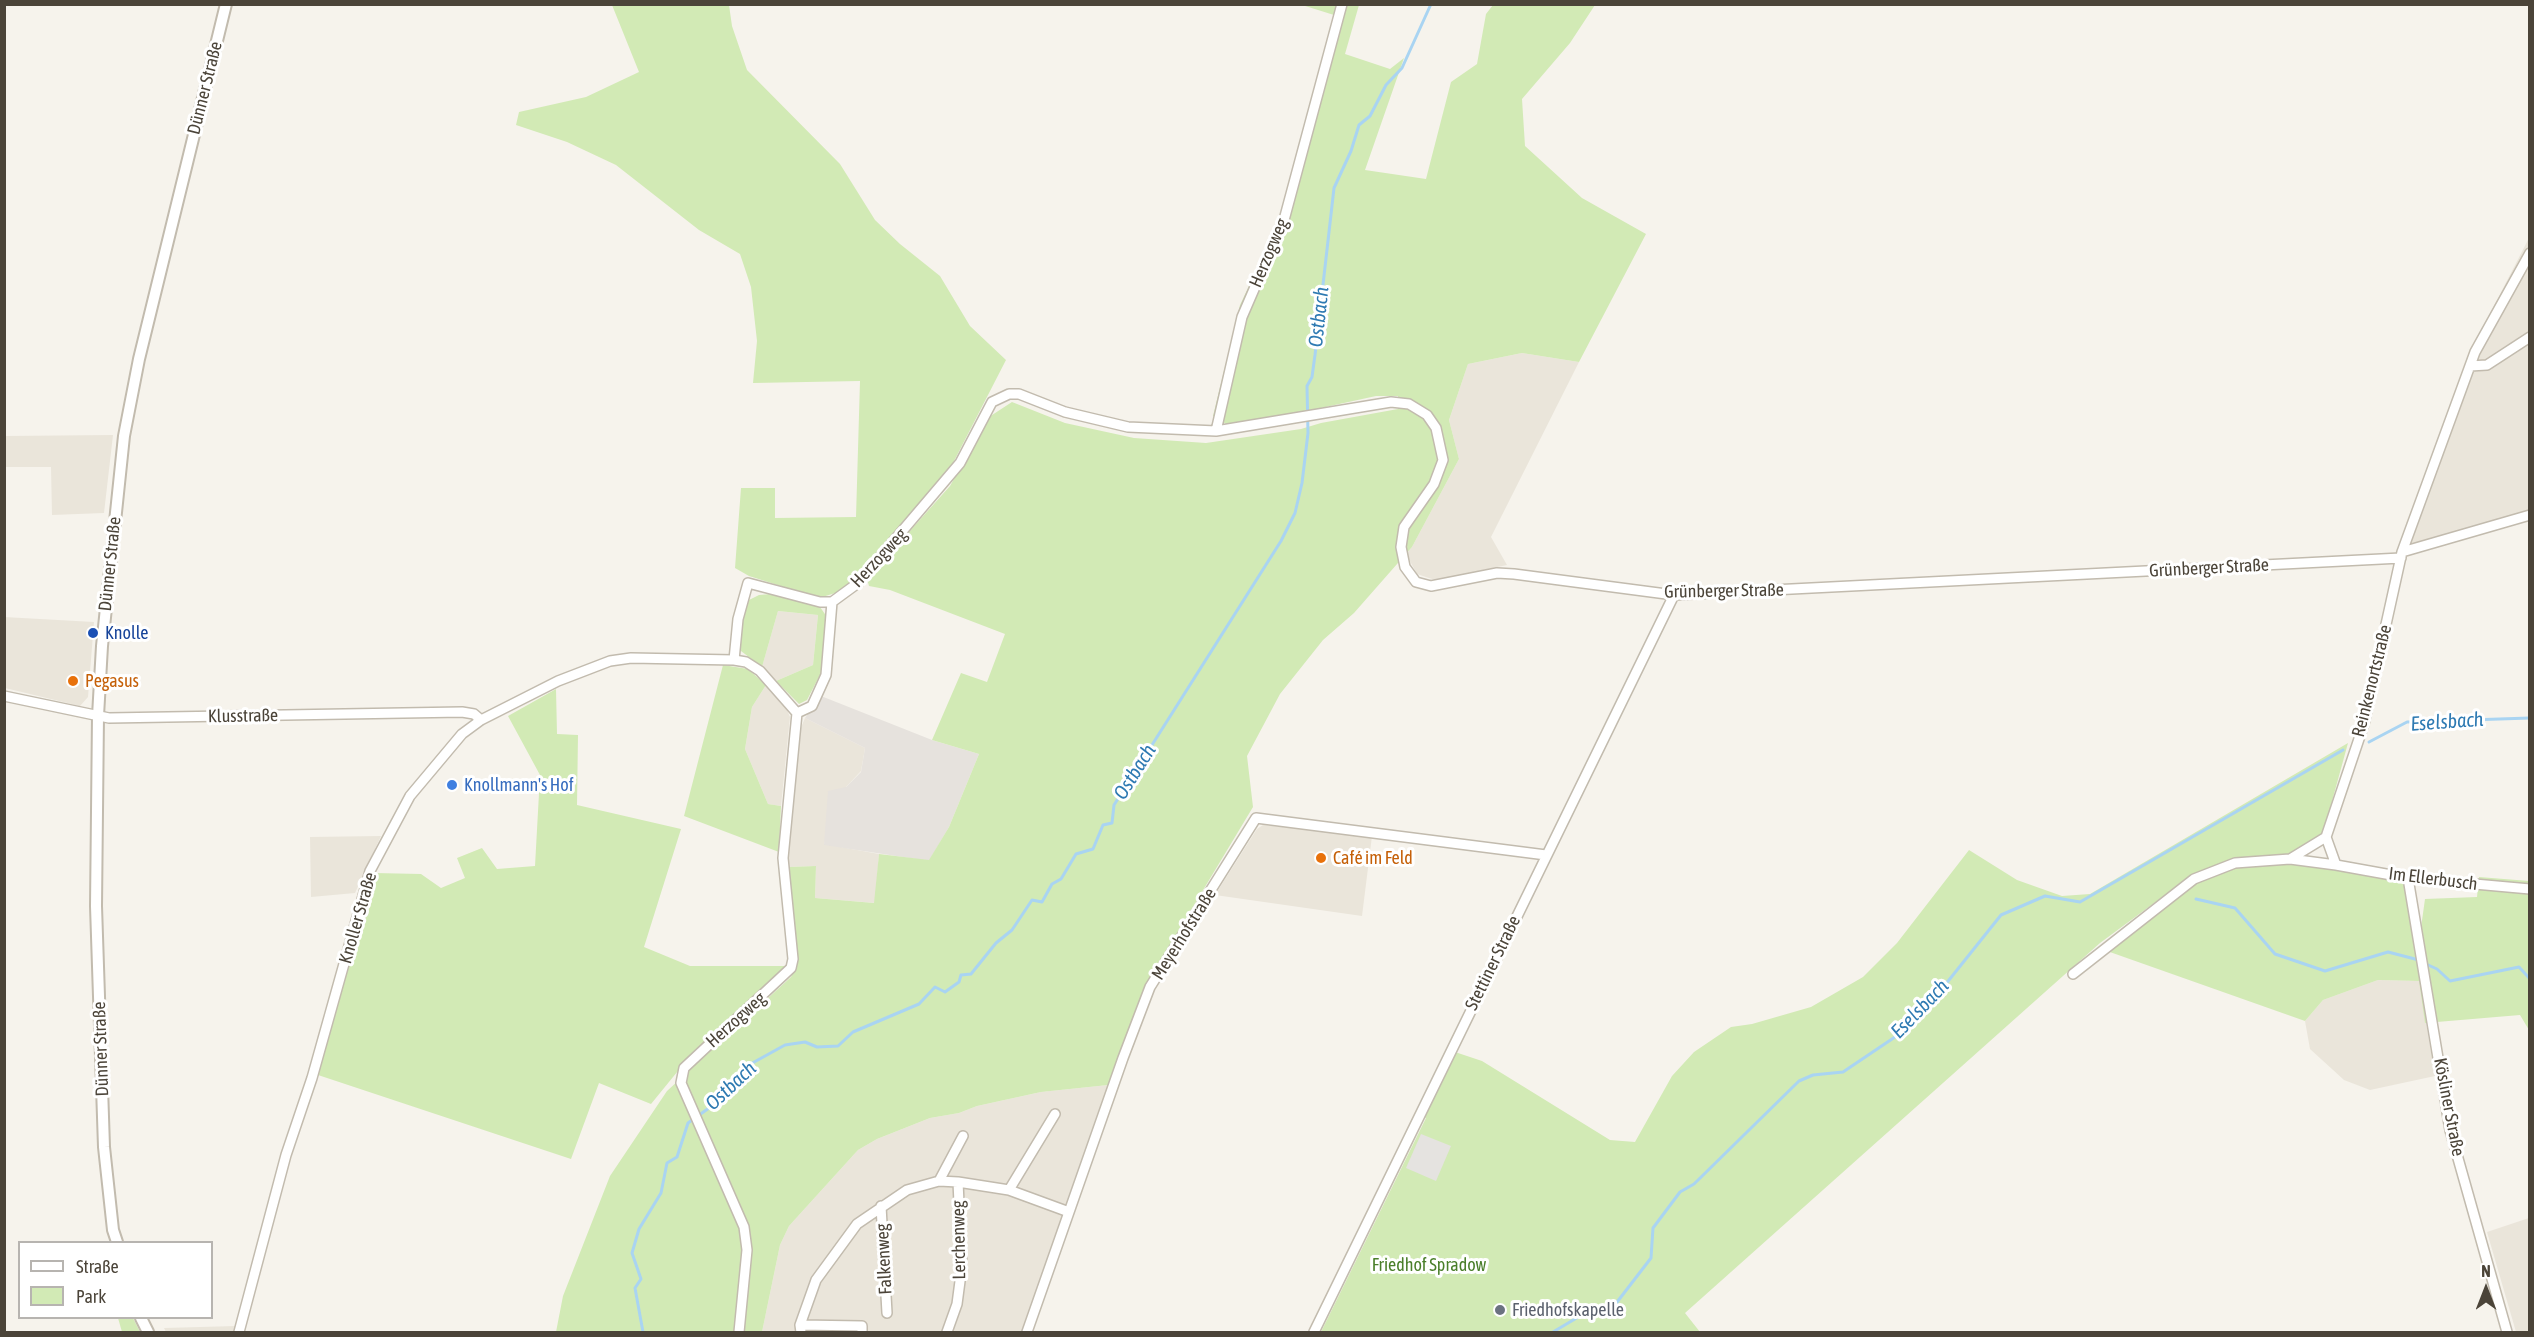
<!DOCTYPE html>
<html>
<head>
<meta charset="utf-8">
<style>
	body { margin:0 }
	#map { position:relative; width:2534px; height:1337px; overflow:hidden; background:#f6f3ec; font-family:"Asap Condensed",sans-serif }
	canvas { display:block }
	.frame { position:absolute; inset:0; border:6px solid #4b4439; pointer-events:none }
	.legend { position:absolute; left:18px; top:1241px; width:195px; height:78px; box-sizing:border-box; background:#fff; border:2px solid #b7b4b0; margin:0; padding:8px 10px; list-style:none; font-size:18px; color:#4b4439 }
	.legend li { display:flex; align-items:center; gap:12px; height:30px }
	.legend b { width:30px; border:2px solid #b7b4b0 }
	.north { position:absolute; left:2456px; top:1259px; width:60px; height:60px; -webkit-text-stroke:4px #fff; paint-order:stroke; rotate:0deg; font-size:16px; font-weight:700; line-height:24px; text-align:center; color:#4b4439 }
	.north::after { content:''; display:block; margin:auto; width:21px; height:27px; background:#4b4439; clip-path:polygon(50% 0,100% 100%,50% 72%,0 100%) }
</style>
</head>
<body>
<div id="map">
<canvas width="2534" height="1337"></canvas>
<div class="frame"></div>
<ul class="legend">
<li><b style="height:8px;background:#fff"></b>Straße</li>
<li><b style="height:16px;background:#d2eab5"></b>Park</li>
</ul>
<div class="north">N</div>
</div>
<script>
const context = document.querySelector('canvas').getContext('2d');
context.lineJoin = 'round';
function paint(path, color) { context.fillStyle = color; context.fill(path, 'evenodd'); }
const poly = rows => new Path2D(rows.map(r => 'M' + r).join(''));
function strokePath(path, color, width, dash) { context.strokeStyle = color; context.lineWidth = width; context.lineCap = dash ? 'butt' : 'round'; context.setLineDash(dash || []); context.stroke(path); }
function drawText(font, color, halo, rows, align = 'center') {
  context.font = font + ' "Asap Condensed",sans-serif'; context.lineWidth = 6; context.setLineDash([]); context.textBaseline = 'middle'; context.strokeStyle = halo; context.fillStyle = color; for (const [text, x, y, turn = 0] of rows) {
    context.save(); context.translate(x, y); context.rotate((+turn || 0) * Math.PI / 180); context.textAlign = isNaN(turn) ? turn : align; if (halo) context.strokeText(text, 0, 0); context.fillText(text, 0, 0); context.restore();
  }
}
paint(poly([
	[2529,238,2529,516,2410,552,2404,542,2468,356],
	[1522,353,1579,362,1491,537,1507,565,1435,580,1417,574,1406,554,1412,547,1459,459,1449,420,1468,364],
	[113,435,104,513,52,515,51,467,5,467,5,436],
	[778,611,818,615,813,665,776,681,762,667],
	[4,617,94,622,88,697,80,706,5,688],
	[766,685,784,703,790,717,781,806,768,804,745,749,752,707],
	[805,718,865,748,861,771,846,787,824,844,879,854,875,903,815,898,816,866,789,867,787,846,797,737],
	[1263,825,1372,836,1362,916,1215,895,1257,829],
	[381,836,355,893,311,897,310,837],
	[2378,980,2419,981,2435,1076,2370,1090,2344,1080,2310,1049,2305,1021,2323,1000],
	[1108,1085,1023,1332,762,1332,780,1245,789,1226,858,1150,877,1139,930,1118,959,1113,977,1106,1041,1092],
	[2529,1218,2529,1332,2516,1332,2487,1232],
	[236,1326,234,1332,166,1332,164,1328]
]), '#eae5da');
paint(poly([
	[821,696,932,740,979,754,949,827,929,861,824,845,828,791,846,787,861,772,865,748,805,718]
]), '#e6e2dd');
paint(poly([
	[612,5,729,5,732,26,747,70,840,164,875,220,900,244,940,276,970,326,1006,360,953,463,845,590,819,598,749,576,735,568,741,488,775,488,775,518,856,517,860,381,753,383,757,341,751,287,740,254,699,230,616,165,567,142,516,125,519,112,586,97,639,72],
	[1302,5,1359,5,1345,54,1390,69,1404,58,1365,170,1426,179,1451,82,1477,64,1486,14,1493,5,1595,5,1570,43,1522,99,1525,146,1582,198,1646,234,1579,362,1522,353,1468,364,1449,420,1459,459,1412,547,1354,613,1323,640,1280,694,1247,756,1253,807,1146,985,1108,1085,1041,1092,977,1106,959,1113,930,1118,877,1139,858,1150,789,1226,780,1245,762,1332,556,1332,563,1296,610,1176,667,1091,791,977,797,965,789,867,816,866,815,898,874,903,879,854,929,860,949,827,979,754,932,740,961,673,987,682,1005,634,890,590,869,586,867,579,950,486,989,417,1012,402,1065,423,1134,438,1206,443,1301,429,1321,423,1398,409,1398,396,1376,396,1298,413,1226,424,1213,416,1240,305,1281,218,1328,50,1334,15],
	[771,594,820,607,827,617,823,669,807,700,799,704,776,681,813,665,818,615,778,611,762,667,741,651,739,645,742,621,749,600,759,595],
	[723,665,748,669,766,685,752,707,745,749,768,804,781,806,779,852,684,816],
	[556,689,557,734,578,735,577,805,681,829,644,947,690,966,788,966,682,1066,651,1104,599,1083,571,1159,318,1075,374,873,421,874,441,888,465,878,457,858,482,848,497,869,535,866,540,775,508,716],
	[2348,743,2323,834,2288,855,2235,860,2192,875,2100,943,1685,1313,1700,1332,1321,1332,1426,1118,1419,1115,1449,1050,1482,1061,1610,1140,1635,1142,1672,1076,1694,1052,1731,1027,1752,1024,1811,1007,1863,977,1897,943,1969,850,2017,880,2062,896,2090,894],
	[2290,863,2405,881,2418,949,2425,899,2477,897,2479,877,2529,881,2529,1030,2520,1015,2425,1023,2419,981,2378,980,2323,1000,2305,1021,2107,951,2197,882,2236,868],
	[118,1318,133,1318,140,1332,122,1332]
]), '#d2eab5');
paint(poly([
	[1421,1134,1451,1146,1436,1181,1406,1168]
]), '#e5e3e0');
strokePath(poly([
	[2369,742,2407,722,2530,718],
	[2196,899,2235,908,2275,954,2325,971,2388,952,2415,959,2437,969,2450,981,2519,967,2530,979],
	[643,1332,635,1288,641,1279,632,1253,639,1229,661,1193,667,1163,677,1157,688,1123,709,1108,724,1088,747,1066,785,1045,805,1042,817,1047,838,1046,853,1032,919,1004,935,987,945,992,959,982,961,975,971,974,996,943,1012,930,1032,900,1042,902,1052,884,1061,879,1076,854,1093,849,1103,825,1112,823,1114,805,1281,541,1295,513,1302,483,1308,433,1307,386,1312,377,1315,355,1334,188,1351,151,1359,125,1370,116,1386,85,1402,68,1431,4],
	[1553,1332,1580,1316,1610,1309,1614,1306,1651,1258,1653,1228,1680,1192,1694,1184,1799,1081,1813,1075,1843,1072,1895,1037,1933,1000,2001,915,2045,896,2080,902,2343,750]
]), '#a9d4f2', 3);
const minor = poly([
	[2470,366,2487,365,2530,337],
	[1216,431,1391,402,1409,404,1427,415,1436,428,1443,460,1434,484,1404,527,1401,547,1405,567,1416,582,1431,586,1497,573,1514,574,1674,595,2401,558],
	[2402,552,2530,515],
	[734,660,738,619,748,583,820,602,832,602],
	[4,696,109,718,462,712,474,714,481,720],
	[797,713,812,706,826,675,832,602,858,583,960,463,992,402,1009,394,1019,394,1065,412,1128,427,1216,431,1242,317,1284,220,1342,4],
	[2326,837,2336,865],
	[2290,859,2336,865,2408,878,2530,889],
	[2408,878,2450,1130,2507,1332],
	[2073,974,2194,879,2235,863,2290,859,2326,837,2364,724,2402,552,2475,352,2530,253],
	[939,1181,963,1136],
	[1009,1190,1055,1114],
	[881,1206,887,1313],
	[800,1325,862,1326,862,1332],
	[239,1332,286,1155,312,1078,370,871,410,796,462,734,481,720,558,681,610,661,631,658,734,660,746,662,760,671,797,713],
	[739,1332,747,1250,744,1227,681,1083,684,1068,791,968,793,959,783,858,797,713],
	[801,1332,800,1325,816,1280,857,1224,907,1190,939,1181,958,1182,1009,1190,1069,1212],
	[947,1332,957,1304,962,1266,958,1182],
	[1027,1332,1123,1058,1150,987,1256,818,1546,855],
	[1314,1332,1674,595]
]);
const tertiary = poly([
	[117,1242,113,1230,104,1147,96,906,98,716,102,646,124,436,139,359,226,4],
	[141,1318,148,1332]
]);
strokePath(minor, '#c2bbae', 12);
strokePath(tertiary, '#c2bbae', 14);
strokePath(minor, '#fff', 9);
strokePath(tertiary, '#fff', 10);
for (const [x, y, r, color] of [
	[93,633,6,"#1a4fb4"],
	[73,681,6,"#e8710a"],
	[452,785,6,"#3f7fe0"],
	[1321,858,6,"#e8710a"],
	[1500,1310,6,"#6b7280"]
]) { const dot = new Path2D(); dot.arc(x, y, r, 0, 2 * Math.PI); context.fillStyle = color; context.fill(dot); strokePath(dot, '#fff', 2); }
drawText('18px', '#4b4439', '#fff', [
	["Dünner Straße",205,88,-76],
	["Herzogweg",1269,253,-67],
	["Herzogweg",879,558,-47],
	["Dünner Straße",110,564,-84],
	["Grünberger Straße",2209,568,-3],
	["Grünberger Straße",1724,591,-1],
	["Reinkenortstraße",2372,681,-76],
	["Klusstraße",243,716,-1],
	["Im Ellerbusch",2433,879,7],
	["Knoller Straße",358,918,-74],
	["Meyerhofstraße",1184,934,-58],
	["Stettiner Straße",1493,963,-64],
	["Herzogweg",736,1020,-42],
	["Dünner Straße",101,1049,-92],
	["Kösliner Straße",2449,1107,79],
	["Lerchenweg",959,1240,-91],
	["Falkenweg",884,1259,-93]
]);
drawText('18px', '#164399', '#fff', [
	["Knolle",105,633]
], 'left');
drawText('18px', '#c56008', '#fff', [
	["Pegasus",85,681],
	["Café im Feld",1333,858]
], 'left');
drawText('18px', '#366cbe', '#fff', [
	["Knollmann's Hof",464,785]
], 'left');
drawText('18px', '#4a7f2a', '#fff', [
	["Friedhof Spradow",1429,1265]
]);
drawText('18px', '#5b616d', '#fff', [
	["Friedhofskapelle",1512,1310]
], 'left');
drawText('italic 20px', '#2e7ab2', '#fff', [
	["Ostbach",1319,317,-84],
	["Eselsbach",2447,722,-4],
	["Ostbach",1135,772,-58],
	["Eselsbach",1920,1009,-46],
	["Ostbach",731,1086,-43]
]);
</script>
</body>
</html>
